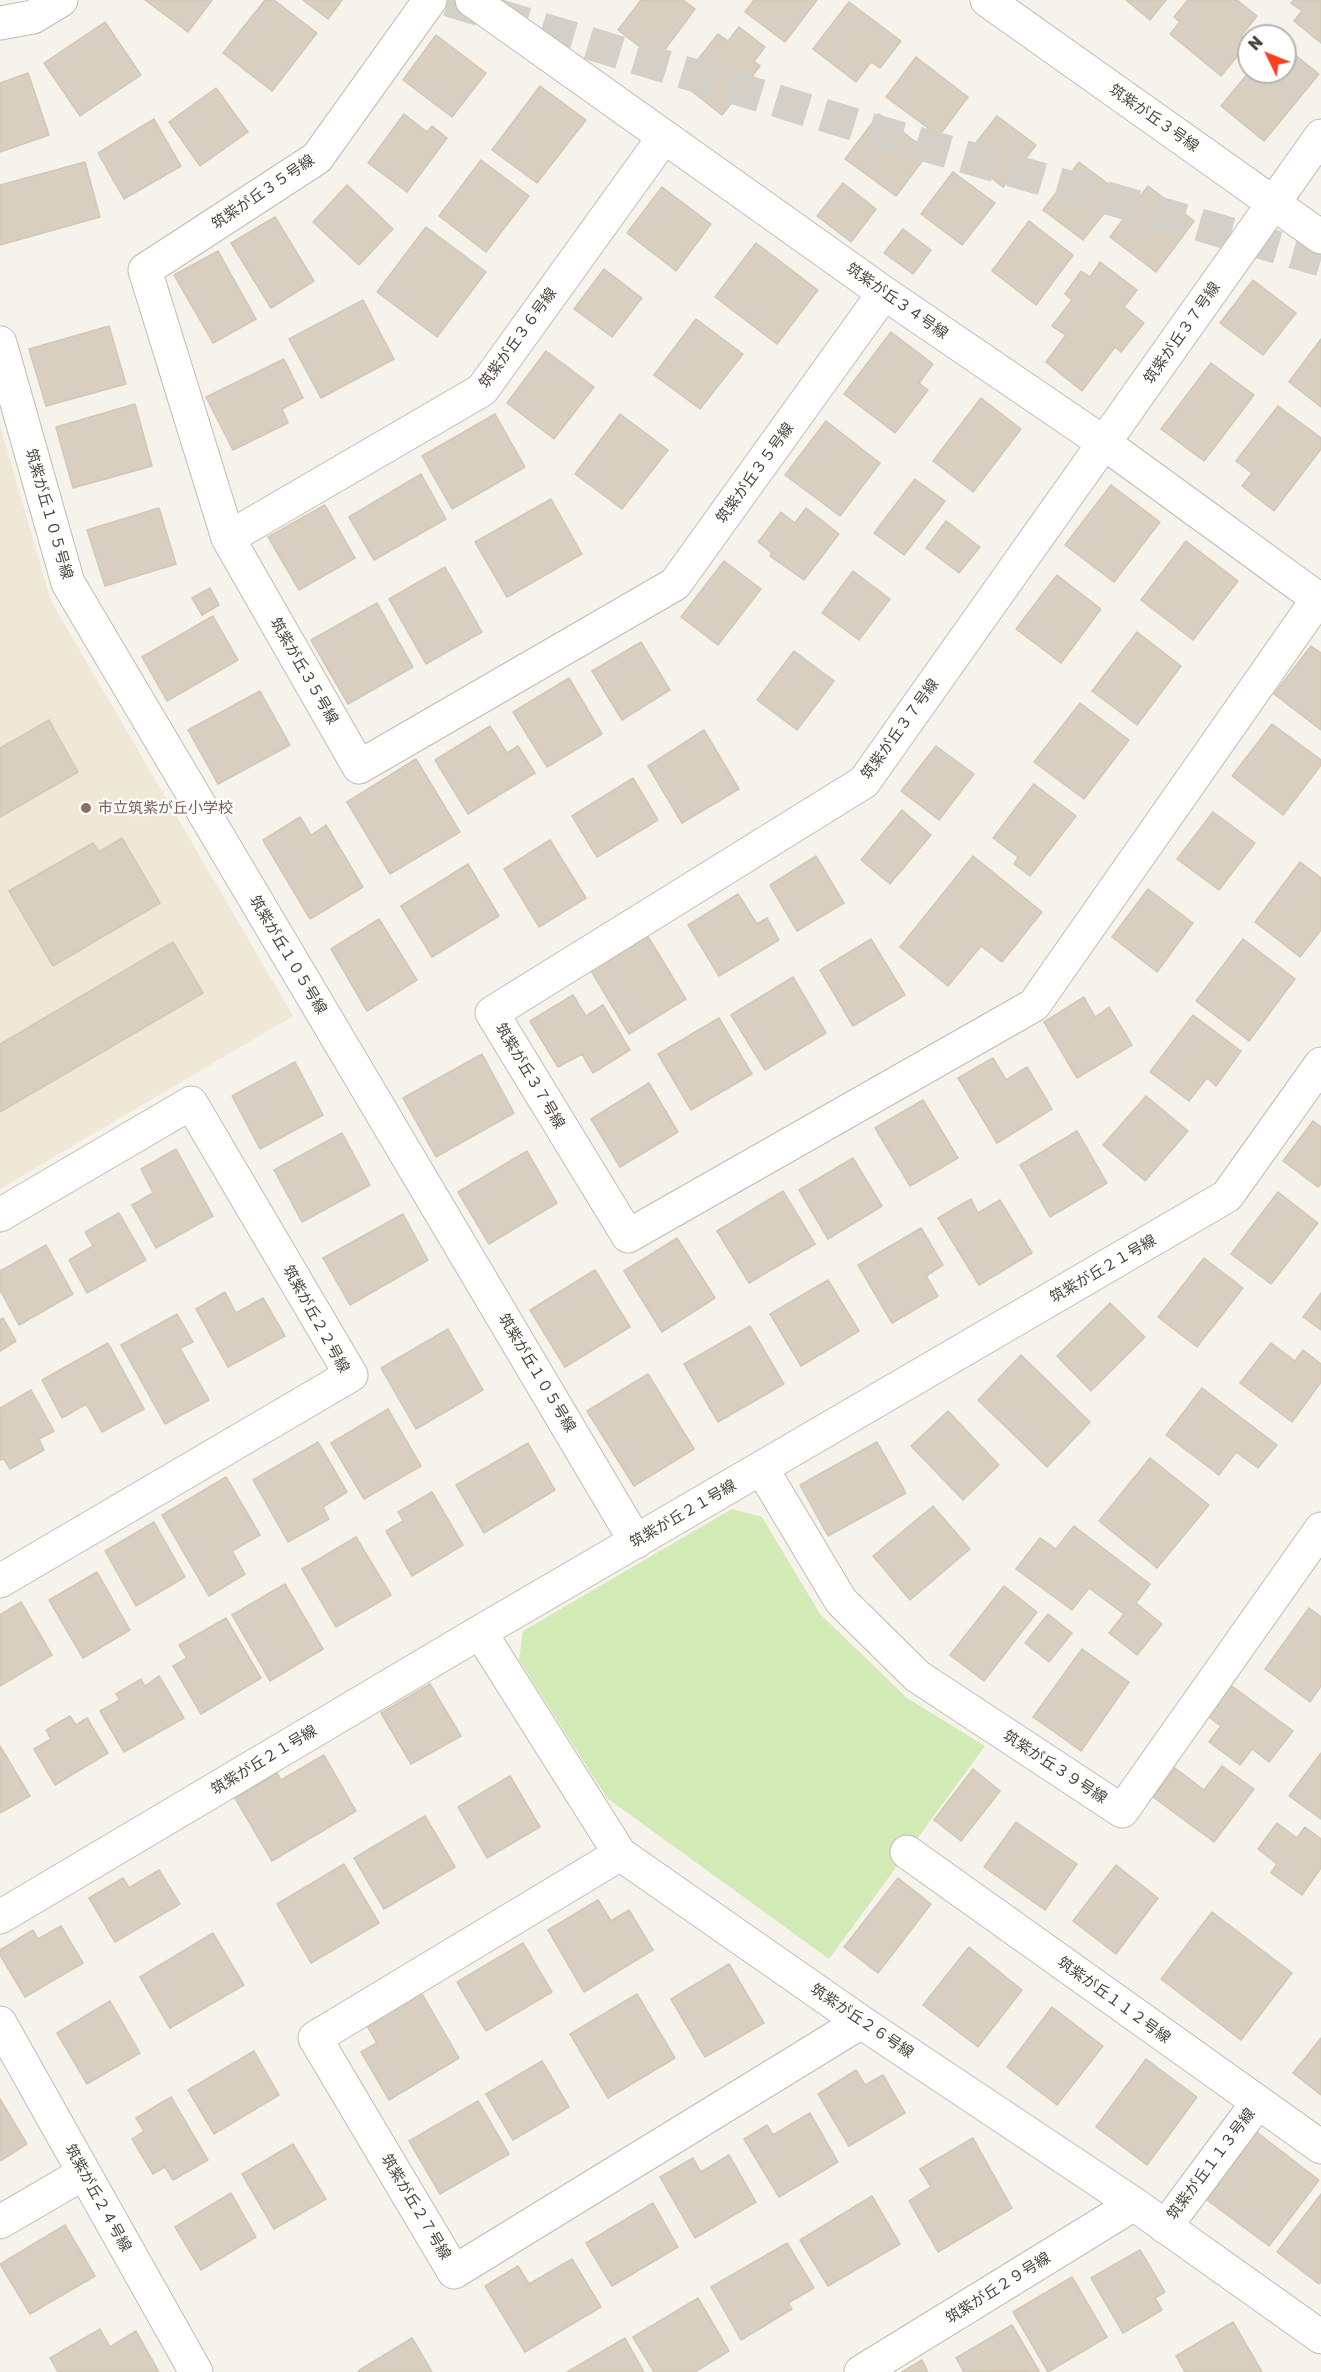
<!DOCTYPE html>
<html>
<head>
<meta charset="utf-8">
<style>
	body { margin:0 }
	#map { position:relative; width:1321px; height:2372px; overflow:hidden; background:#f6f3ec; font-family:"Golos Text",sans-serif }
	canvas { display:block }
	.north { position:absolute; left:1237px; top:24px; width:60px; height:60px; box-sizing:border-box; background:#fff; border:2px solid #b7b4b0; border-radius:50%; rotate:313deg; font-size:16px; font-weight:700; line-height:24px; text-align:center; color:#4b4439 }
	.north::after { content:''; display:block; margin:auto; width:21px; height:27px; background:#fc3f1d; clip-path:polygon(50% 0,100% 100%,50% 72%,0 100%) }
</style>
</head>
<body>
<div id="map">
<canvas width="1321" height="2372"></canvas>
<div class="north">N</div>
</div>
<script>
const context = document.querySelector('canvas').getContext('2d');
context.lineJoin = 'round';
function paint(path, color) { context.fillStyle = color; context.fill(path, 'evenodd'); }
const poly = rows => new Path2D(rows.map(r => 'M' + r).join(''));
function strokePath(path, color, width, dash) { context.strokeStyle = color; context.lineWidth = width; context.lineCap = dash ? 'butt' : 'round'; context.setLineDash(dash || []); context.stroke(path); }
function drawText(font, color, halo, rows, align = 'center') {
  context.font = font + ' "Golos Text","Noto Sans JP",sans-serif'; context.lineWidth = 4.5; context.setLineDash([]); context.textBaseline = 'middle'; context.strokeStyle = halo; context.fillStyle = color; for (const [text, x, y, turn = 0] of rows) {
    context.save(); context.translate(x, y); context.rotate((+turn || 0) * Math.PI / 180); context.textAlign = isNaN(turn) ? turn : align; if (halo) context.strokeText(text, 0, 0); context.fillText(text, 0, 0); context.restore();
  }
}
paint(poly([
	[0,425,51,601,293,1016,0,1189]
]), '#efe8d6');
paint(poly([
	[732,1509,762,1517,820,1614,907,1698,985,1746,829,1959,607,1798,519,1660,523,1631]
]), '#d2eab5');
const building = poly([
	[145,0,212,0,188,32,145,0],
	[265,0,274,0,317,33,272,91,223,53,265,0],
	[303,0,342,0,328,19,303,0],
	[641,0,683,0,695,9,657,60,618,30,641,0],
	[754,0,817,0,785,42,745,12,754,0],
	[1126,0,1166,0,1150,20,1126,0],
	[1188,0,1237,0,1257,16,1241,36,1248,43,1221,76,1170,34,1180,22,1174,17,1188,0],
	[1294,0,1321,0,1321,43,1294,21,1302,11,1291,3,1294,0],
	[849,2,901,41,880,68,871,62,856,82,813,49,849,2],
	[105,22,141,75,80,116,44,63,105,22],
	[739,27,765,47,754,61,760,66,722,115,680,82,718,34,728,41,739,27],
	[436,35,486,73,452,117,403,80,436,35],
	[1285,47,1319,74,1264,141,1221,106,1249,72,1285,72,1285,47],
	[916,57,968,97,939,136,886,97,916,57],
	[28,73,49,135,0,152,0,83,28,73],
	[540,86,586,120,537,183,492,150,540,86],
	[216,88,248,132,200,166,169,122,216,88],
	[404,114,427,132,432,126,447,138,407,192,368,163,404,114],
	[879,114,929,152,896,196,845,159,879,114],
	[997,116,1036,145,1003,187,965,157,997,116],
	[154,119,181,166,124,199,98,153,154,119],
	[481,160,529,196,486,252,439,216,481,160],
	[85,162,100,217,0,245,0,185,85,162],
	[1079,162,1120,193,1083,240,1043,210,1079,162],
	[953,172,995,203,962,245,921,214,953,172],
	[843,183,876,209,851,242,817,216,843,183],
	[347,185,393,229,359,265,313,222,347,185],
	[1148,186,1194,221,1156,272,1110,237,1148,186],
	[662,187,711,224,676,271,627,233,662,187],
	[275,217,314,281,271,308,231,243,275,217],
	[1029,221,1073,255,1036,305,992,271,1029,221],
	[426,227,486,272,437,337,377,292,426,227],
	[903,229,931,250,913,274,884,253,903,229],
	[756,243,818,290,777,344,715,297,756,243],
	[218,251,256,319,213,343,174,275,218,251],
	[1100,262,1137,290,1124,307,1144,323,1121,352,1115,347,1082,391,1046,362,1066,335,1052,326,1072,300,1065,294,1081,271,1090,277,1100,262],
	[604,269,642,298,612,337,574,309,604,269],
	[1253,280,1296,313,1263,355,1220,323,1253,280],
	[363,300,394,359,321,398,289,339,363,300],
	[696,319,743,354,700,409,654,375,696,319],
	[109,326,126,384,46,406,29,349,109,326],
	[891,332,933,364,919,383,928,390,895,433,844,394,891,332],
	[1321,339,1321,407,1289,382,1321,339],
	[546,351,594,387,554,439,507,403,546,351],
	[284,359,303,398,282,409,288,423,233,450,206,397,284,359],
	[1211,363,1254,395,1204,461,1161,429,1211,363],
	[981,398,1021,429,973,492,933,461,981,398],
	[135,404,152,466,73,488,56,427,135,404],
	[1278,406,1321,438,1321,449,1274,511,1242,486,1252,473,1236,461,1278,406],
	[495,414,525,467,452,509,422,456,495,414],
	[620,414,668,450,622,509,575,474,620,414],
	[826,421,880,463,840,516,785,475,826,421],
	[421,474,446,519,374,560,349,517,421,474],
	[915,479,945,501,904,555,874,533,915,479],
	[1111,485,1160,522,1114,582,1065,545,1111,485],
	[551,499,582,554,507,597,475,542,551,499],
	[325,505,355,558,299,590,268,537,325,505],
	[159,508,176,564,105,586,87,530,159,508],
	[806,508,839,534,804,580,770,556,772,553,758,542,781,512,795,523,806,508],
	[946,521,980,547,959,573,926,548,946,521],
	[1186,541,1238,581,1193,640,1141,600,1186,541],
	[724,561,761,589,718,645,681,617,724,561],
	[445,567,482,632,426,664,389,599,445,567],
	[853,571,890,599,859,640,822,613,853,571],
	[1057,575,1101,609,1061,663,1016,629,1057,575],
	[210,588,219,605,202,615,192,598,210,588],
	[377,603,413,667,348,704,311,640,377,603],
	[213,616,238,660,167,701,142,657,213,616],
	[1137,632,1181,666,1137,725,1092,691,1137,632],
	[641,642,670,690,622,720,592,671,641,642],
	[1311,646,1321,653,1321,730,1274,694,1311,646],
	[794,651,834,681,797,730,757,700,794,651],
	[569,678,602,734,547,767,513,712,569,678],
	[260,691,290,745,218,784,188,730,260,691],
	[1080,703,1129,740,1084,799,1034,762,1080,703],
	[49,720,78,772,0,817,0,748,49,720],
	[1272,724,1321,760,1321,765,1283,815,1232,776,1272,724],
	[490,726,507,753,518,746,535,773,468,814,435,760,490,726],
	[704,730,739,789,682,823,648,766,704,730],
	[936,746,974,774,939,820,901,791,936,746],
	[416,759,460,832,390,874,347,802,416,759],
	[633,778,658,820,597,857,572,816,633,778],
	[1034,784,1076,816,1030,876,1014,864,1018,857,993,838,1034,784],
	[902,810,931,835,890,884,861,860,902,810],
	[1213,812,1255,843,1219,890,1177,859,1213,812],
	[300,817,311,835,326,825,363,887,310,919,263,840,300,817],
	[122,838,160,903,53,966,9,891,93,843,99,852,122,838],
	[550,840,586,898,539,927,504,869,550,840],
	[816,856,844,903,797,931,770,885,816,856],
	[973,856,1042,912,1002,962,981,946,948,986,900,947,973,856],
	[1300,862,1321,878,1321,930,1300,957,1255,922,1300,862],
	[468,864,499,916,432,957,401,906,468,864],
	[1148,889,1193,923,1157,972,1112,937,1148,889],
	[738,894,757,924,767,918,779,940,719,976,688,925,738,894],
	[379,919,417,980,367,1011,331,949,379,919],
	[647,935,686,999,629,1034,590,969,647,935],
	[871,939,905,995,853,1026,820,970,871,939],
	[1243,939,1295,979,1249,1041,1196,1001,1243,939],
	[173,942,203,993,0,1112,0,1044,173,942],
	[793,977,826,1033,765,1070,731,1015,793,977],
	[573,995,586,1016,603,1005,630,1050,593,1073,582,1054,558,1067,530,1021,573,995],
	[1084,997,1095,1017,1109,1007,1132,1045,1077,1078,1044,1022,1084,997],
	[1193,1015,1241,1051,1216,1086,1207,1078,1189,1101,1150,1072,1193,1015],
	[719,1018,752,1074,691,1110,658,1054,719,1018],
	[482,1054,514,1113,436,1157,403,1098,482,1054],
	[993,1058,1006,1080,1027,1067,1052,1109,997,1143,958,1078,993,1058],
	[295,1062,323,1115,260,1149,232,1096,295,1062],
	[649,1083,678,1132,620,1167,591,1119,649,1083],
	[1146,1096,1188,1131,1145,1181,1103,1145,1146,1096],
	[923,1100,958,1158,910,1186,875,1128,923,1100],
	[1313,1121,1321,1127,1321,1184,1318,1187,1283,1161,1313,1121],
	[1077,1131,1107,1183,1050,1217,1020,1165,1077,1131],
	[342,1133,370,1185,302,1222,274,1170,342,1133],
	[176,1149,213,1216,156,1248,132,1205,153,1193,141,1169,176,1149],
	[527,1151,557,1203,489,1244,458,1192,527,1151],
	[853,1158,882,1206,828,1239,799,1190,853,1158],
	[783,1191,815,1244,749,1283,717,1231,783,1191],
	[1278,1192,1318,1223,1271,1284,1231,1254,1278,1192],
	[971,1199,978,1213,1000,1200,1032,1253,979,1285,938,1218,971,1199],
	[119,1213,146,1260,87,1293,69,1260,93,1246,85,1232,119,1213],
	[403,1214,428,1260,350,1305,323,1258,403,1214],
	[921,1228,943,1265,926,1276,938,1296,892,1323,858,1265,921,1228],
	[677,1238,715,1298,662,1332,624,1271,677,1238],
	[46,1245,73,1294,19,1325,0,1290,0,1271,46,1245],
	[1204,1258,1243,1288,1197,1347,1158,1317,1204,1258],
	[595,1270,630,1327,565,1367,530,1310,595,1270],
	[828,1280,859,1331,801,1366,770,1314,828,1280],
	[225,1292,236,1313,263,1298,285,1336,228,1367,196,1309,225,1292],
	[1321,1293,1321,1330,1303,1317,1321,1293],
	[1110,1303,1145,1337,1091,1391,1057,1356,1110,1303],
	[177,1314,193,1342,180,1348,209,1400,165,1424,121,1345,177,1314],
	[3,1318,16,1341,0,1351,0,1320,3,1318],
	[750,1326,784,1384,718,1422,684,1364,750,1326],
	[448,1329,483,1390,416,1429,381,1368,448,1329],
	[108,1343,144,1409,102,1432,86,1404,62,1418,42,1380,108,1343],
	[1271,1343,1295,1361,1303,1350,1321,1364,1321,1382,1292,1422,1240,1383,1271,1343],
	[1021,1355,1090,1422,1047,1467,978,1400,1021,1355],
	[648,1374,694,1449,634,1486,587,1411,648,1374],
	[1202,1388,1277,1445,1258,1468,1236,1452,1219,1475,1166,1435,1202,1388],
	[31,1390,54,1431,39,1439,44,1450,10,1469,4,1459,0,1460,0,1408,31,1390],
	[388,1409,421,1466,364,1499,331,1443,388,1409],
	[948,1411,999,1465,963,1500,911,1446,948,1411],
	[318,1442,347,1492,323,1507,329,1519,288,1542,253,1480,318,1442],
	[877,1442,906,1493,828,1536,800,1485,877,1442],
	[528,1443,555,1490,484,1533,456,1485,528,1443],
	[1150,1458,1209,1505,1157,1568,1099,1521,1150,1458],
	[226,1477,260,1535,232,1551,245,1574,209,1596,162,1515,226,1477],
	[432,1492,463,1545,412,1576,386,1531,403,1521,398,1512,432,1492],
	[933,1506,970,1549,910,1600,873,1556,933,1506],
	[154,1522,185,1577,136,1606,105,1551,154,1522],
	[1074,1526,1150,1584,1136,1603,1162,1624,1137,1655,1109,1633,1124,1614,1089,1588,1072,1610,1016,1569,1040,1538,1056,1549,1074,1526],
	[356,1537,391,1595,336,1627,302,1569,356,1537],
	[97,1572,130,1630,83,1658,49,1600,97,1572],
	[285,1584,323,1649,270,1681,232,1615,285,1584],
	[1004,1586,1037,1612,984,1681,950,1655,1004,1586],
	[21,1602,52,1655,0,1686,0,1615,21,1602],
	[1309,1608,1321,1617,1321,1686,1310,1702,1265,1669,1309,1608],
	[1048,1614,1072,1633,1049,1662,1025,1643,1048,1614],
	[226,1618,261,1678,201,1714,173,1666,187,1658,179,1645,226,1618],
	[1082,1649,1129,1682,1081,1751,1033,1717,1082,1649],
	[159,1676,184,1718,124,1752,100,1711,120,1700,116,1694,141,1679,145,1686,159,1676],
	[430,1684,461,1736,411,1764,381,1713,430,1684],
	[1229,1684,1293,1731,1269,1762,1252,1749,1240,1765,1209,1742,1221,1726,1206,1715,1229,1684],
	[70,1716,76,1725,87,1718,108,1753,55,1785,34,1749,51,1739,46,1730,70,1716],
	[0,1746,30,1796,0,1813,0,1746],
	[1321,1753,1321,1819,1289,1796,1321,1753],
	[324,1755,356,1811,272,1861,235,1798,277,1773,281,1780,324,1755],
	[1222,1766,1254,1789,1214,1842,1153,1797,1175,1768,1204,1790,1222,1766],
	[973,1769,1000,1791,961,1841,934,1820,973,1769],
	[510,1776,540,1827,487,1858,458,1807,510,1776],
	[425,1816,455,1867,384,1909,354,1858,425,1816],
	[1016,1822,1077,1864,1045,1910,984,1867,1016,1822],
	[1277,1823,1297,1838,1305,1827,1321,1839,1321,1868,1302,1895,1271,1873,1277,1864,1258,1849,1277,1823],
	[344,1864,379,1923,311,1963,277,1904,344,1864],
	[1116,1865,1158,1898,1116,1954,1073,1921,1116,1865],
	[159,1870,180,1904,115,1942,89,1898,123,1878,129,1888,159,1870],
	[898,1878,931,1904,878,1973,844,1947,898,1878],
	[598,1900,611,1921,629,1910,653,1950,584,1992,548,1930,598,1900],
	[1212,1912,1292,1973,1241,2040,1161,1979,1212,1912],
	[61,1926,83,1963,25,1997,0,1955,0,1950,33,1930,38,1939,61,1926],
	[213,1933,244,1985,170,2028,140,1977,213,1933],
	[523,1943,552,1992,486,2031,457,1982,523,1943],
	[969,1947,1022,1990,978,2047,923,2005,969,1947],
	[729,1964,764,2023,705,2057,671,1999,729,1964],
	[421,1992,459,2058,389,2100,361,2052,377,2043,366,2024,421,1992],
	[637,1994,675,2058,608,2098,570,2034,637,1994],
	[110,2001,140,2053,87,2084,57,2033,110,2001],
	[1052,2007,1103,2046,1057,2105,1007,2067,1052,2007],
	[1321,2038,1321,2095,1293,2073,1321,2038],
	[254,2051,279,2095,214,2134,188,2090,254,2051],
	[1146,2059,1197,2097,1147,2165,1096,2127,1146,2059],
	[542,2061,569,2107,513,2140,486,2094,542,2061],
	[856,2070,865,2085,883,2075,905,2113,849,2146,818,2094,856,2070],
	[171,2097,208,2160,173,2180,165,2167,153,2174,132,2139,144,2131,136,2118,171,2097],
	[0,2099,27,2144,0,2161,0,2099],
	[478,2101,509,2154,440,2194,409,2141,478,2101],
	[810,2113,838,2162,779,2197,744,2139,767,2125,773,2135,810,2113],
	[1254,2130,1319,2180,1269,2246,1203,2197,1254,2130],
	[973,2138,1012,2208,938,2252,909,2201,931,2187,920,2169,973,2138],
	[293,2144,326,2199,274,2229,242,2174,293,2144],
	[729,2155,756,2202,695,2238,660,2177,693,2158,701,2172,729,2155],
	[231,2193,256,2237,201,2270,175,2227,231,2193],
	[1321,2194,1321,2282,1319,2284,1277,2252,1321,2194],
	[872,2196,900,2244,828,2286,800,2240,872,2196],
	[653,2203,678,2247,612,2286,586,2243,653,2203],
	[65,2225,95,2276,30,2314,0,2264,65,2225],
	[787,2243,814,2288,788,2303,792,2309,741,2340,711,2287,787,2243],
	[1140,2250,1165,2292,1155,2298,1162,2310,1123,2333,1091,2278,1140,2250],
	[572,2259,601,2307,525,2352,485,2286,518,2266,529,2284,572,2259],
	[1072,2277,1107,2337,1048,2372,1013,2312,1072,2277],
	[698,2298,729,2351,695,2372,654,2372,633,2337,698,2298],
	[1233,2322,1262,2372,1185,2372,1176,2356,1233,2322],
	[1012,2325,1039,2371,964,2372,956,2358,1012,2325],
	[100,2329,110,2347,136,2331,159,2372,58,2372,50,2358,100,2329],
	[412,2338,432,2372,359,2372,358,2371,412,2338],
	[625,2338,644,2372,567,2372,625,2338],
	[922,2360,928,2372,902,2372,922,2360]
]);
paint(building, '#d8cfc1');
strokePath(building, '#d3c7b4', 1.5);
strokePath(poly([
	[448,0,859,126,1321,260]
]), '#d4d0c8', 33, [33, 16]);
const minor = poly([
	[430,0,317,158,145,270,228,538,359,767,675,584,884,293],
	[472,0,884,293,1104,443,1321,601],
	[987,0,1321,237],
	[0,23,33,17,61,0],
	[0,343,68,583,636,1542],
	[228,538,482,390,664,137],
	[1318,599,1034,1005,628,1236,492,1013,864,782,1321,136],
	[0,1215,191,1103,351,1375,0,1581],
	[762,1469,841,1601,917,1676,1122,1811,1321,1529],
	[480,1632,620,1854,861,2022,1134,2204,1321,2337],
	[907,1852,1321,2147],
	[620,1854,315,2038,454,2272,861,2022],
	[0,1917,480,1632,1227,1196,1321,1064],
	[0,2023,196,2372],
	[0,2222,84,2173],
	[1165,2227,1258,2102],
	[861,2372,1134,2204]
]);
strokePath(minor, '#c2bbae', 35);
strokePath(minor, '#fff', 33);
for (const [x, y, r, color] of [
	[86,808,6,"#8d6e63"]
]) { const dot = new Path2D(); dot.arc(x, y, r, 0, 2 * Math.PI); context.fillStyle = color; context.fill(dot); strokePath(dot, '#fff', 2); }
drawText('15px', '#4b4439', '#fff', [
	["筑紫が丘３号線",1154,118,35],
	["筑紫が丘３５号線",263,192,-34],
	["筑紫が丘３４号線",897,301,35],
	["筑紫が丘３７号線",1182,333,-55],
	["筑紫が丘３６号線",518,338,-54],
	["筑紫が丘３５号線",755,473,-54],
	["筑紫が丘１０５号線",49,514,74],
	["筑紫が丘３５号線",304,671,60],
	["筑紫が丘３７号線",900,729,-54],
	["筑紫が丘１０５号線",288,955,59],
	["筑紫が丘３７号線",530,1076,59],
	["筑紫が丘２１号線",1103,1269,-30],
	["筑紫が丘２２号線",316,1319,61],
	["筑紫が丘１０５号線",537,1373,59],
	["筑紫が丘２１号線",683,1514,-30],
	["筑紫が丘２１号線",264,1760,-31],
	["筑紫が丘３９号線",1055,1767,33],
	["筑紫が丘１１２号線",1114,2000,36],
	["筑紫が丘２６号線",862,2021,34],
	["筑紫が丘１１３号線",1211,2164,-53],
	["筑紫が丘２４号線",98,2198,61],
	["筑紫が丘２７号線",416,2207,59],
	["筑紫が丘２９号線",998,2288,-32]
]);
drawText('15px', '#785e54', '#fff', [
	["市立筑紫が丘小学校",98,808]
], 'left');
</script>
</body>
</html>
